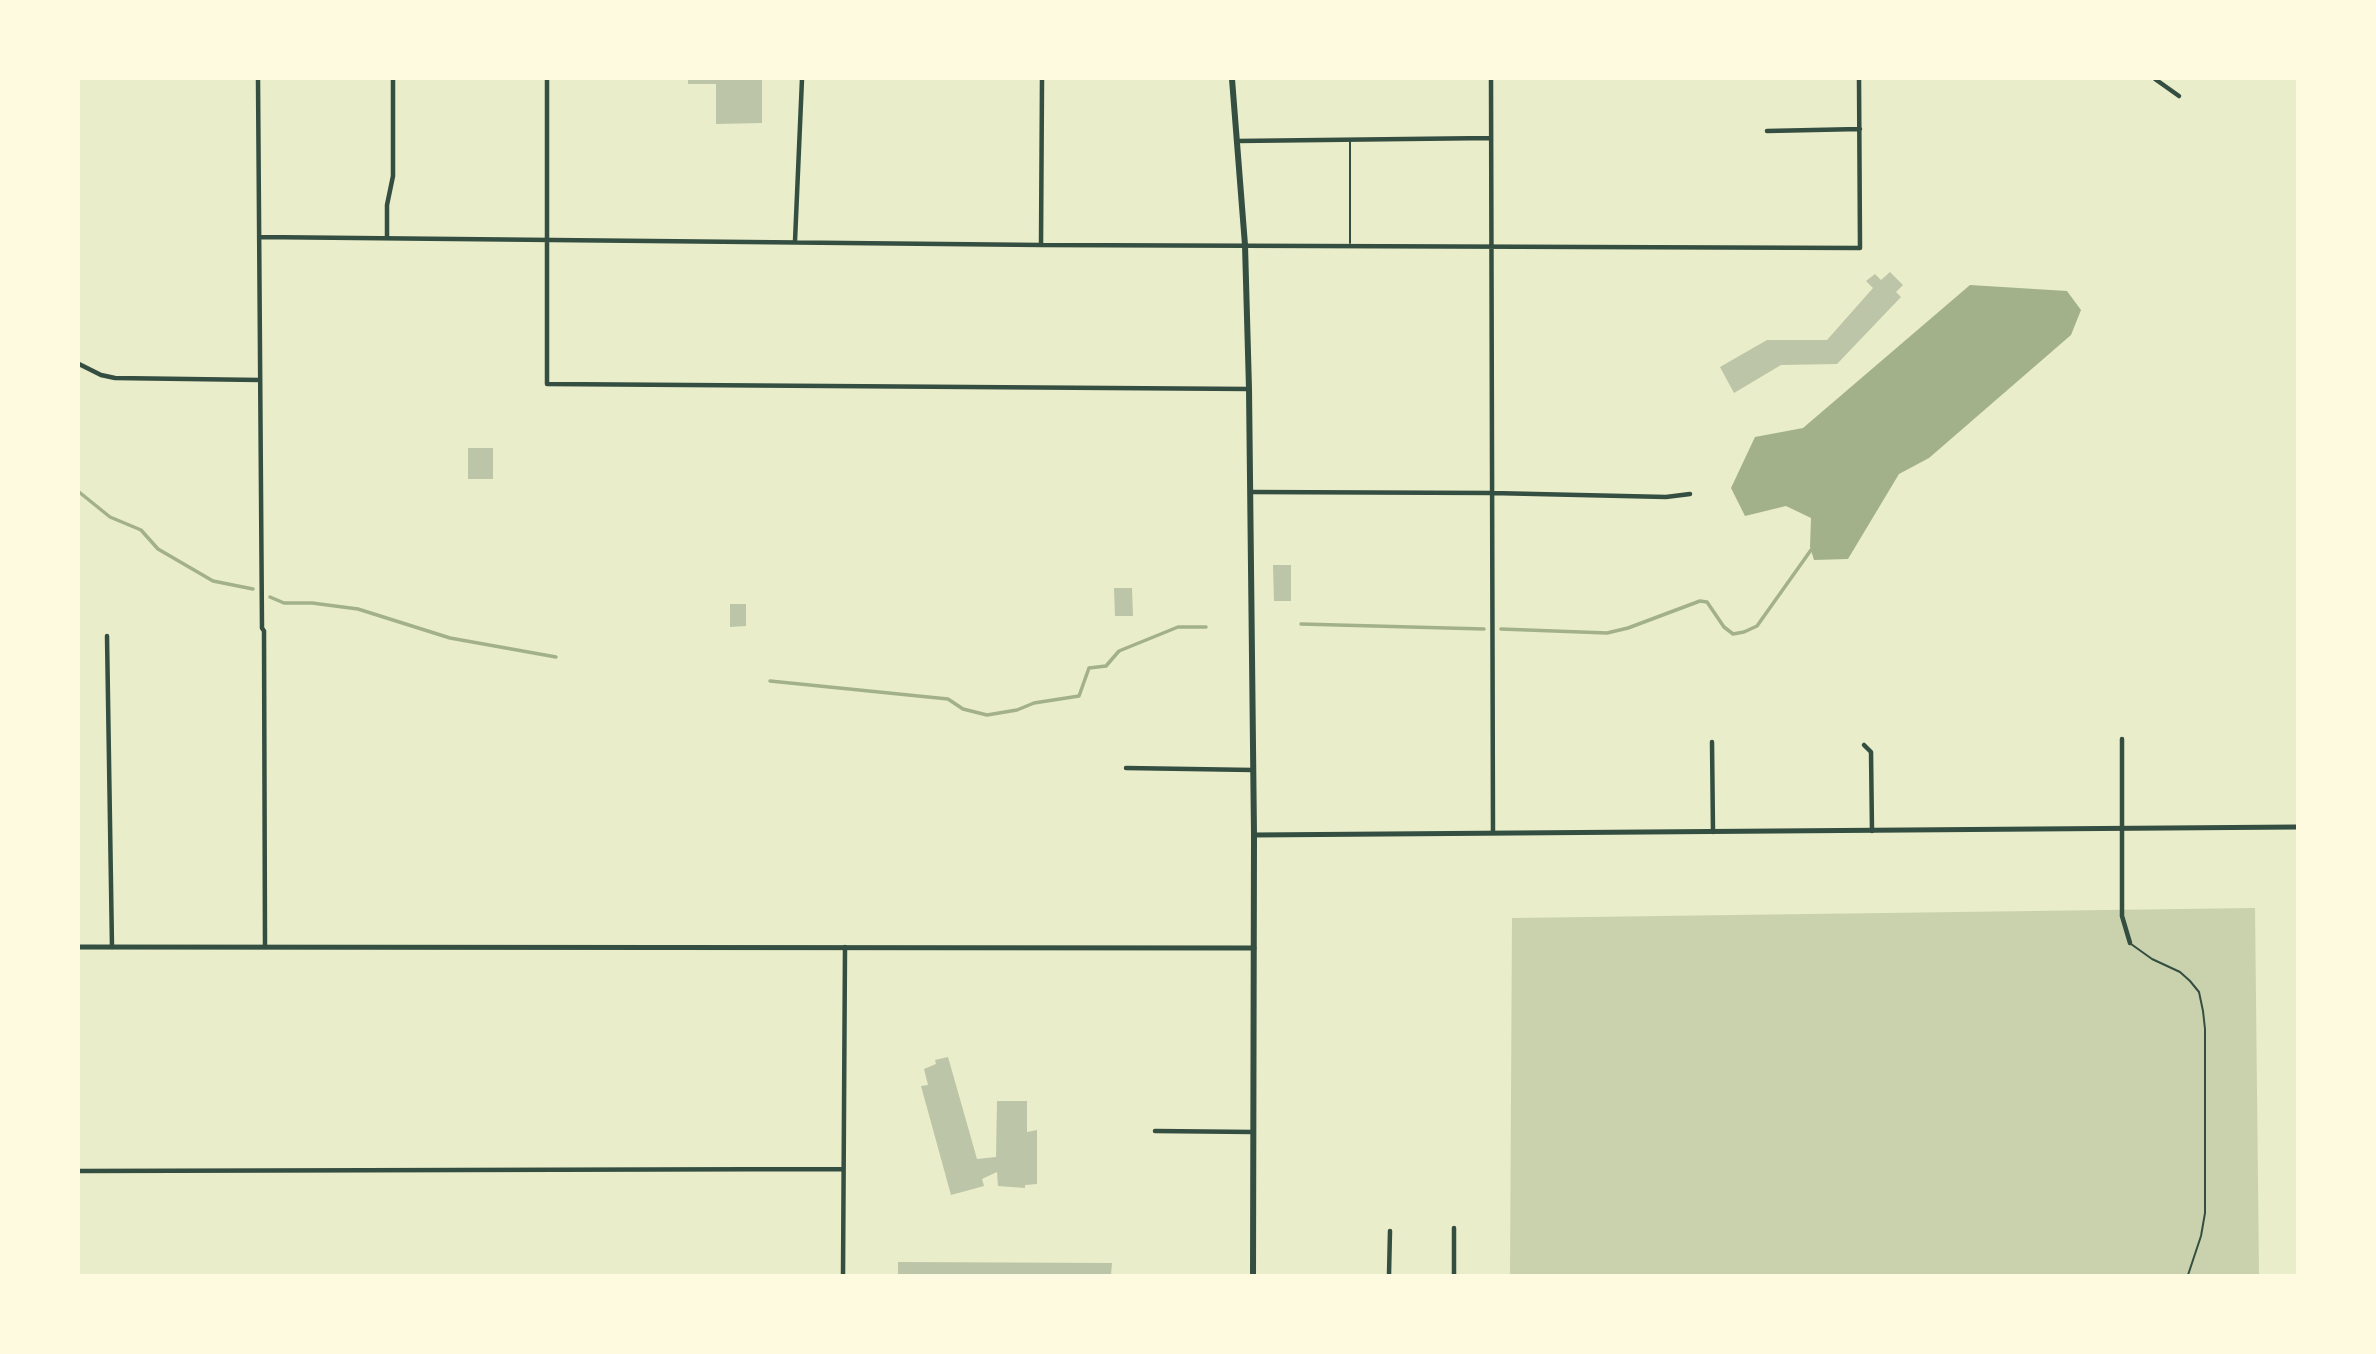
<!DOCTYPE html>
<html>
<head>
<meta charset="utf-8">
<style>
	body { margin:0 }
	#map { position:relative; width:2376px; height:1354px; overflow:hidden; background:#e9edc9; font-family:"Nunito Sans",sans-serif }
	canvas { display:block }
	.frame { position:absolute; inset:0; border:80px solid #fefae0; pointer-events:none }
</style>
</head>
<body>
<div id="map">
<canvas width="2376" height="1354"></canvas>
<div class="frame"></div>
</div>
<script>
const context = document.querySelector('canvas').getContext('2d');
context.lineJoin = 'round';
function paint(path, color) { context.fillStyle = color; context.fill(path, 'evenodd'); }
const poly = rows => new Path2D(rows.map(r => 'M' + r).join(''));
function strokePath(path, color, width, dash) { context.strokeStyle = color; context.lineWidth = width; context.lineCap = dash ? 'butt' : 'round'; context.setLineDash(dash || []); context.stroke(path); }
paint(poly([
	[2255,908,2259,1275,1510,1275,1512,918]
]), '#cad2ad');
paint(poly([
	[1970,285,2067,291,2081,310,2071,335,1929,458,1899,474,1848,559,1814,560,1810,547,1811,518,1786,506,1745,516,1731,488,1755,437,1803,428]
]), '#a3b18a');
strokePath(poly([
	[79,492,110,517,141,530,158,549,213,581,253,589],
	[270,597,284,603,312,603,358,609,450,638,556,657],
	[1301,624,1484,629],
	[1501,629,1607,633,1628,628,1700,601,1707,602,1724,627,1733,634,1744,632,1757,626,1811,550],
	[770,681,948,699,963,709,987,715,1017,710,1034,703,1079,696,1089,668,1106,666,1119,651,1178,627,1206,627]
]), '#a3b18a', 3.5);
paint(poly([
	[688,79,762,79,762,123,716,124,716,84,688,84],
	[1890,272,1903,285,1896,292,1901,297,1837,364,1781,365,1734,393,1720,367,1767,340,1827,340,1873,288,1866,281,1875,274,1881,280],
	[468,448,493,448,493,479,468,479],
	[1273,565,1291,565,1291,601,1274,601],
	[1114,588,1132,588,1133,616,1115,616],
	[730,604,746,604,746,626,730,627],
	[948,1057,977,1159,996,1157,997,1101,1027,1101,1027,1132,1037,1130,1037,1184,1025,1185,1025,1188,998,1186,997,1172,982,1179,984,1186,951,1195,921,1086,928,1085,924,1069,936,1064,935,1060],
	[898,1262,1112,1263,1111,1275,898,1275]
]), '#bcc5a7');
strokePath(poly([
	[1350,140,1350,243],
	[2131,944,2152,959,2180,972,2190,981,2199,992,2203,1011,2205,1029,2205,1213,2201,1236,2188,1275]
]), '#344e41', 2);
strokePath(poly([
	[258,79,262,628,264,631,265,947],
	[547,79,547,384,1249,389],
	[1491,79,1493,833],
	[2155,79,2179,96],
	[1767,131,1860,129],
	[1237,141,1491,138],
	[259,237,1041,245,1860,248,1859,79],
	[387,238,387,205,393,176,393,79],
	[795,241,802,79],
	[1041,245,1042,79],
	[79,364,101,375,115,378,260,380],
	[1251,492,1492,493,1666,497,1690,494],
	[107,636,112,947],
	[2122,739,2122,916,2130,943],
	[1712,742,1713,832],
	[1864,745,1871,752,1872,831],
	[1126,768,1253,770],
	[1155,1131,1253,1132],
	[79,1171,843,1169],
	[1454,1228,1454,1275],
	[843,1275,845,947],
	[1389,1275,1390,1231]
]), '#344e41', 4.5);
strokePath(poly([
	[1254,835,2297,827],
	[79,947,1254,948]
]), '#344e41', 5);
strokePath(poly([
	[1232,79,1245,245,1249,389,1254,835,1253,1275]
]), '#344e41', 6);
</script>
</body>
</html>
